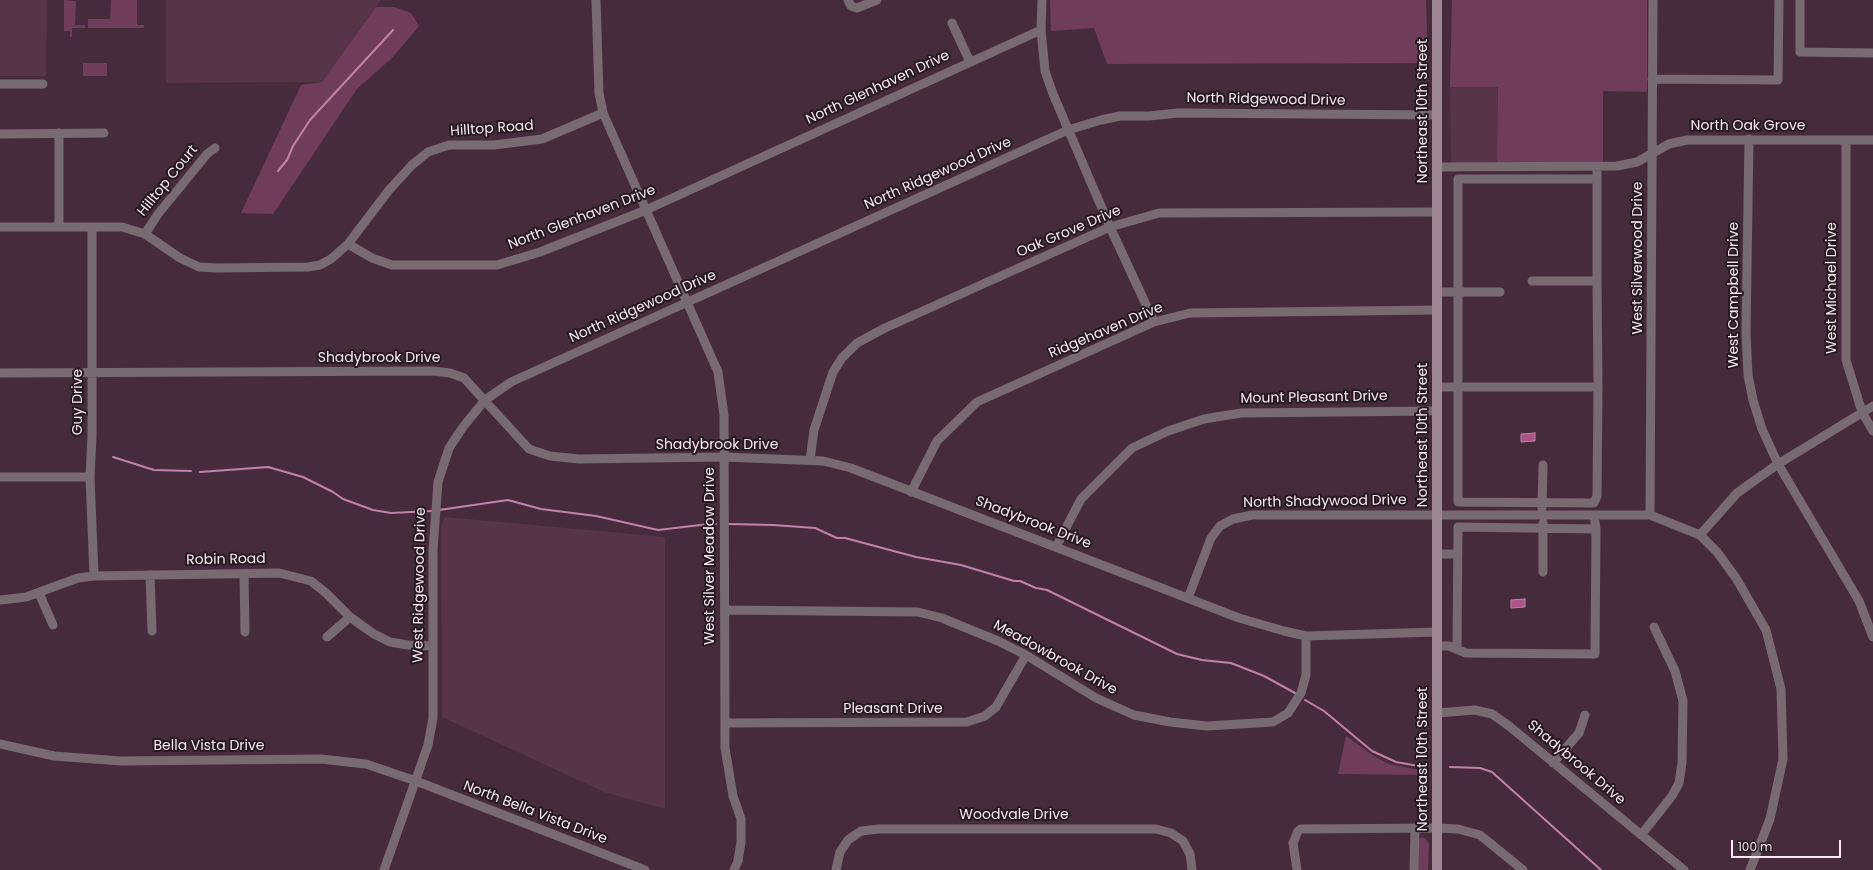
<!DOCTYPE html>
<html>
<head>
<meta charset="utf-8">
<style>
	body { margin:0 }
	#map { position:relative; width:1873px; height:870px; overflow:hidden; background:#462c3a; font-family:Poppins,sans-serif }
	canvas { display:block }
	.scale { position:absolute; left:1731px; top:840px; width:110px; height:18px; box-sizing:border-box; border:2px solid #fae9f1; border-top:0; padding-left:5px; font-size:12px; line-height:14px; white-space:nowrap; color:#fae9f1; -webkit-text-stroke:3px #25191f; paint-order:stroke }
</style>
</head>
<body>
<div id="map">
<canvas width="1873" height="870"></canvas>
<div class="scale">100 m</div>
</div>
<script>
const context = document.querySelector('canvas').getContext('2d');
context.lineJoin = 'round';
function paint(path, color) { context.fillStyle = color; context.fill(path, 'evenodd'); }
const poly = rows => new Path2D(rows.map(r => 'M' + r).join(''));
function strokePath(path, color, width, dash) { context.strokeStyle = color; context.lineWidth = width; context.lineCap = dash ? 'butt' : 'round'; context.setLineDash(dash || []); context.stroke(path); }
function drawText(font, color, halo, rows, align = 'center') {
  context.font = font + ' Poppins,sans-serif'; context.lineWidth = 4; context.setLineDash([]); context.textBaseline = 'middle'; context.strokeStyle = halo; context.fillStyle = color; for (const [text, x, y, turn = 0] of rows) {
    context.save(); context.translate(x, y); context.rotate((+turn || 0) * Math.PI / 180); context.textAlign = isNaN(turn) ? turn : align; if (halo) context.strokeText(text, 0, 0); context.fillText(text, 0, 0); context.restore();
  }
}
paint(poly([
	[0,0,47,0,46,76,0,76],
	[166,0,381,0,322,82,166,83],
	[1450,87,1498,87,1497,163,1451,163],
	[445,517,665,537,665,809,604,792,442,717,441,526]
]), '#553546');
paint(poly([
	[64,0,76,1,75,25,85,25,85,28,72,28,72,37,70,37,70,31,64,31],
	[111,0,137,0,137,25,144,25,144,28,88,28,88,19,110,19],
	[1050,0,1426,0,1428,63,1107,64,1094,28,1051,31],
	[1452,0,1647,0,1647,92,1603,91,1603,162,1497,163,1498,87,1450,87],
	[376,7,394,7,411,13,419,26,393,57,357,89,273,214,241,213,301,85,322,82],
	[83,63,107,63,107,76,83,76],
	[1346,736,1374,756,1389,764,1418,770,1427,775,1338,774],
	[1422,837,1426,839,1429,844,1428,870,1417,870,1419,839]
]), '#6f3d59');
const water = poly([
	[1535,433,1535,441,1521,442,1521,434,1535,433],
	[1525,599,1525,607,1511,608,1511,600,1525,599]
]);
paint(water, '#ab5486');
strokePath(water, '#c381a6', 1);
strokePath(poly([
	[278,171,287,160,293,146,310,120,393,30],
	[113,457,154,470,191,471],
	[200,472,268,467,303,477,333,492,343,499,373,510,391,513,432,511],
	[439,510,508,500,541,509,596,516,658,530,709,524,716,524],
	[729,524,773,525,815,528,837,538,845,538,916,557,961,565,1014,581,1020,581,1036,588,1047,590,1177,654,1202,660,1231,663,1264,676,1295,693],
	[1305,700,1324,711,1372,751,1396,762,1424,767],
	[1450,767,1480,768,1492,772,1601,870]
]), '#c381a6', 2);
strokePath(poly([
	[596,0,599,93,603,113,718,372,724,415,725,748,733,796,741,819,741,842,738,861,734,870],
	[848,0,851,6,857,8,877,0],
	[1042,0,1041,30,1045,71,1053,94,1110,227,1154,322],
	[1800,0,1800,52,1873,53],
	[952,23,970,62],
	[1652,79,1778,80,1779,0],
	[0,84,43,84],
	[0,134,104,133],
	[1749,139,1746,333,1748,375,1753,400,1762,429,1778,464,1859,601,1873,637],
	[1846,140,1846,360,1862,412,1873,431],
	[1437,167,1617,166,1637,162,1669,144,1687,140,1873,140],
	[1597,167,1597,281,1598,387,1597,496,1594,503,1458,502,1458,179,1597,179],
	[59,226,59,133],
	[0,227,122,227,145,234,180,258,199,267,217,268,308,267,320,265,331,259,348,244,372,258,392,265,497,265,540,252,646,210,1041,30],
	[92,227,92,436,90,477,94,576],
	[145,234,158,214,207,154,215,148],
	[348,244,389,190,412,165,428,152,449,145,494,145,542,139,603,113],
	[1532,281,1597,281],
	[1437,292,1500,292],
	[0,373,433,371,450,373,464,378,529,449,550,456,579,459,724,457,823,461,851,468,1239,618,1284,631,1306,636,1437,632],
	[1437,387,1598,387],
	[810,460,814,430,833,372,842,358,857,343,885,328,1110,227,1159,213,1437,212],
	[0,477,90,477],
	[911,492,937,441,977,402,1154,322,1190,313,1437,310],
	[1542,508,1543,465],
	[1650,515,1653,0],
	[1543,523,1543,572],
	[1700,535,1737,493,1778,464,1873,406],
	[1056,547,1081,499,1132,448,1168,431,1204,419,1241,413,1437,411],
	[1437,554,1458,554],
	[244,574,245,632],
	[150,575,152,631],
	[39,593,53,625],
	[1188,598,1211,538,1220,526,1233,519,1252,515,1650,515,1700,535,1717,552,1736,578,1766,630,1781,689,1783,759,1770,819,1750,870],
	[0,600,26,597,78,578,94,576,279,573,311,581,326,593,350,617,374,634,390,642,408,645,432,646],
	[725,610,918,612,942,618,998,641,1026,655,1096,698,1134,715,1170,722,1207,726,1273,722,1288,713,1301,693,1306,675,1306,636],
	[327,637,350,617],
	[1437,646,1449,646,1466,653,1595,654,1596,529,1594,516],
	[1457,648,1458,527,1596,529],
	[1437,713,1475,710,1492,714,1509,726,1684,870],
	[725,723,967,722,985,716,996,707,1026,655],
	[0,744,54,756,121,761,321,759,366,764,416,781,645,870],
	[1553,763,1579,733,1585,715],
	[1641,835,1672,796,1679,783,1682,763,1683,701,1675,671,1654,627],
	[384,870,428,745,433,718,433,550,438,482,449,448,463,427,485,400,511,382,1068,130,1101,120,1120,116,1149,116,1178,113,1437,115],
	[836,870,840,852,848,840,861,831,879,829,1156,829,1171,833,1183,841,1190,854,1192,870],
	[1297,870,1293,843,1298,831,1301,829,1437,828,1458,829,1480,835,1523,870],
	[1414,870,1415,828]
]), '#786a71', 9);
strokePath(poly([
	[1437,0,1437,870]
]), '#9d8792', 10);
drawText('14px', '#fae9f1', '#25191f', [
	["North Glenhaven Drive",878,88,-25],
	["North Ridgewood Drive",1266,100,1],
	["Northeast 10th Street",1423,111,-90],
	["North Oak Grove",1748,126],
	["Hilltop Road",492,129,-4],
	["North Ridgewood Drive",938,174,-24],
	["Hilltop Court",168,181,-51],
	["North Glenhaven Drive",582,218,-21],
	["Oak Grove Drive",1069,232,-23],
	["West Silverwood Drive",1638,258,-90],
	["West Michael Drive",1832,288,-90],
	["West Campbell Drive",1734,295,-90],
	["North Ridgewood Drive",643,307,-24],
	["Ridgehaven Drive",1106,331,-23],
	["Shadybrook Drive",379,358],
	["Mount Pleasant Drive",1314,398,-1],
	["Guy Drive",78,402,-90],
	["Northeast 10th Street",1423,435,-90],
	["Shadybrook Drive",717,445],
	["North Shadywood Drive",1325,502,-1],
	["Shadybrook Drive",1033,523,21],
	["West Silver Meadow Drive",710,556,-90],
	["Robin Road",226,560,-1],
	["West Ridgewood Drive",420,585,-89],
	["Meadowbrook Drive",1055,658,29],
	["Pleasant Drive",893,709],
	["Bella Vista Drive",209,746],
	["Northeast 10th Street",1423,759,-90],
	["Shadybrook Drive",1576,763,40],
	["North Bella Vista Drive",535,813,21],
	["Woodvale Drive",1014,815]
]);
</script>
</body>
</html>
